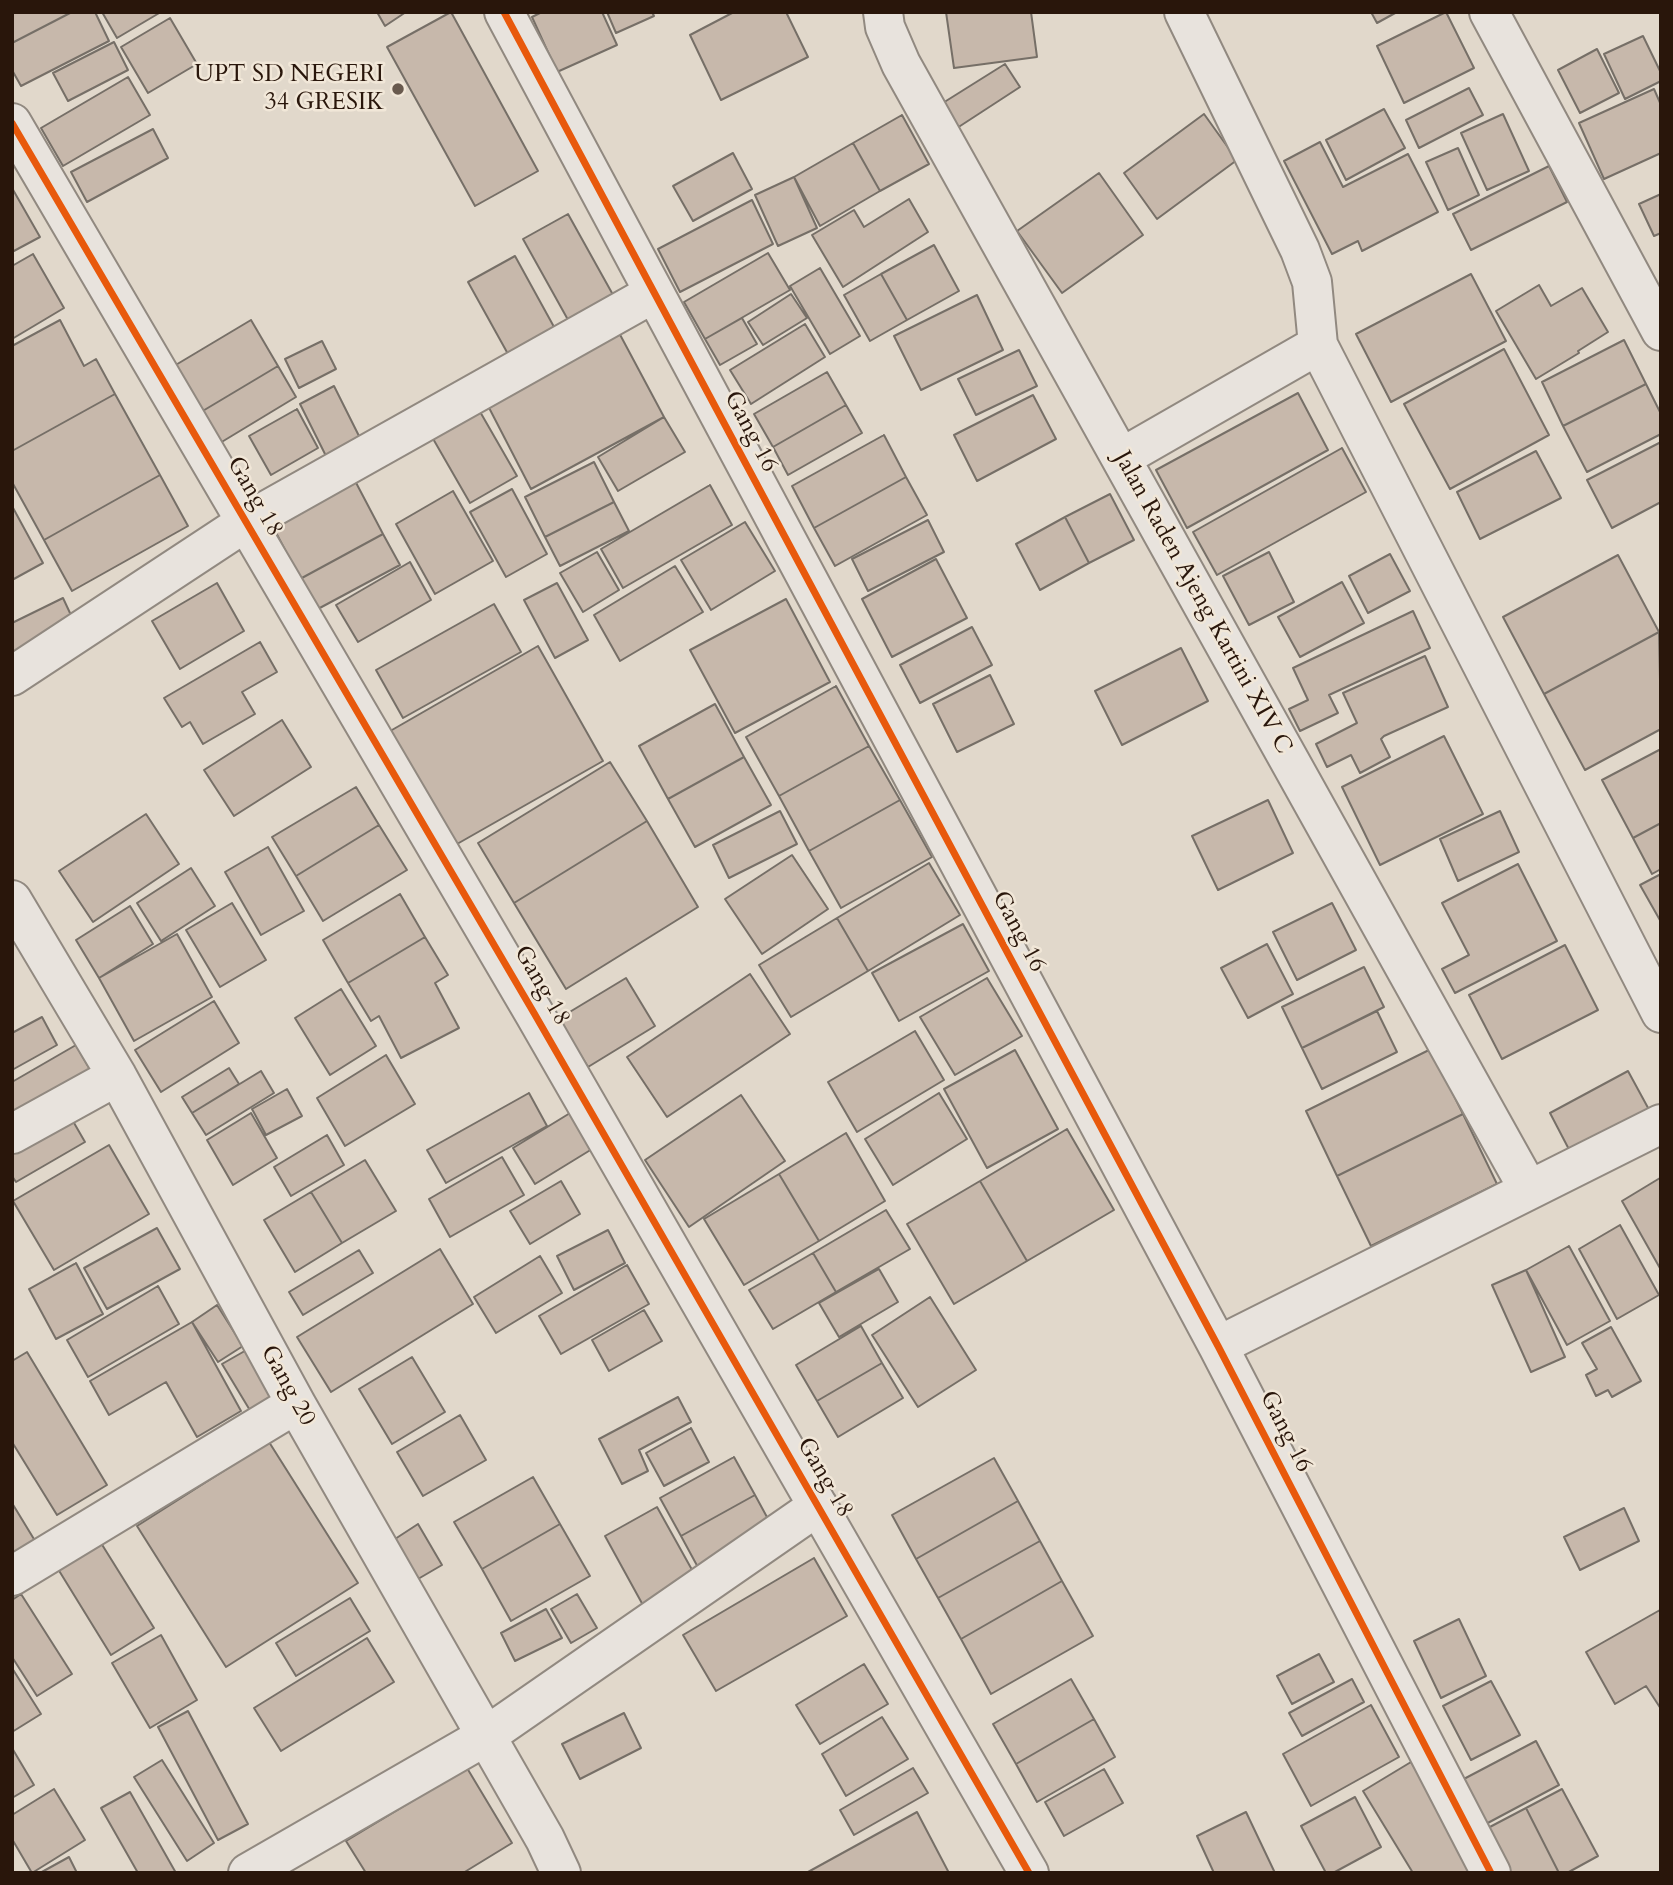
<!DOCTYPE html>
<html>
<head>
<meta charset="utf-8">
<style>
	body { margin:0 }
	#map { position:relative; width:1673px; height:1885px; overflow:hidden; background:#e1d8cb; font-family:Cardo,serif }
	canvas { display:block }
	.frame { position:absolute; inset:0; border:14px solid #29160b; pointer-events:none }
</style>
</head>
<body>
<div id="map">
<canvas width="1673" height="1885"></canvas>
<div class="frame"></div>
</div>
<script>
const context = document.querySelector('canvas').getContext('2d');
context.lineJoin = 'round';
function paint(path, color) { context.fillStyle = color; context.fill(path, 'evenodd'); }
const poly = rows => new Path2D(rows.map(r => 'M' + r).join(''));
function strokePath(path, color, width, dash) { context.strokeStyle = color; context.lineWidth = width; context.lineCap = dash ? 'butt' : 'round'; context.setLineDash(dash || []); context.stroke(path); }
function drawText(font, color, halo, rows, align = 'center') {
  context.font = font + ' Cardo,serif'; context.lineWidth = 5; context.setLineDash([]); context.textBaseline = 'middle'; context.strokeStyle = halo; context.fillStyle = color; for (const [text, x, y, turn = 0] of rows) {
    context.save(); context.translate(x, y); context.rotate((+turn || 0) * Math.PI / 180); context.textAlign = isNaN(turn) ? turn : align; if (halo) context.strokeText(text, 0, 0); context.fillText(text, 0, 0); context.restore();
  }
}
const building = poly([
	[12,12,72,12,12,43,12,12],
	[72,12,95,12,109,41,21,86,12,70,12,43,72,12],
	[102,12,161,12,117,38,102,12],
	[377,12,406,12,385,26,377,12],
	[451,12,538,171,475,206,387,47,451,12],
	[542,12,602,12,617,45,557,72,532,17,542,12],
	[607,12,652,12,654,16,616,33,607,12],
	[734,12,786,12,808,57,721,100,690,35,734,12],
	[946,12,1031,12,1037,57,954,68,946,12],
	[1371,12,1397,12,1377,23,1371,12],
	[1446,12,1474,68,1404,103,1377,46,1446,12],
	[170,18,197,64,148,93,121,47,170,18],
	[1643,36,1661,73,1661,81,1625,99,1604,54,1643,36],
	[114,42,128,70,68,101,53,73,114,42],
	[1597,49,1619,93,1580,113,1558,70,1597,49],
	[1005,64,1020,87,954,130,938,106,1005,64],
	[128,77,150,115,63,166,41,128,128,77],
	[1469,88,1483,115,1419,148,1406,120,1469,88],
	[1654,89,1661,105,1661,153,1604,179,1579,123,1654,89],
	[1384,109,1405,148,1346,180,1326,140,1384,109],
	[1204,114,1237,160,1157,219,1124,173,1204,114],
	[1503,114,1529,171,1487,190,1461,133,1503,114],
	[902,115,929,164,880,191,853,143,902,115],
	[153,129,168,158,87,202,71,172,153,129],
	[1320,142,1343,187,1408,154,1438,212,1362,251,1358,241,1332,254,1284,161,1320,142],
	[853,143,880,191,820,226,794,177,853,143],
	[1458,148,1479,195,1448,210,1426,162,1458,148],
	[733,153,752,189,693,221,673,186,733,153],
	[1549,166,1567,202,1471,250,1453,214,1549,166],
	[1099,173,1143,235,1062,293,1017,231,1099,173],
	[794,177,817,228,778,246,755,195,794,177],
	[12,188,40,237,12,252,12,188],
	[1661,194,1661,233,1654,236,1639,204,1661,194],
	[909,199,928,232,843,287,812,235,854,210,864,227,909,199],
	[752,200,773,244,680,292,658,249,752,200],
	[568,214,617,302,572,327,523,239,568,214],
	[934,245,959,291,907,320,881,274,934,245],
	[768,253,790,290,705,339,684,302,768,253],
	[33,254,64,308,12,339,12,266,33,254],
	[515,256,559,336,513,363,468,282,515,256],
	[820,268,860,336,830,354,790,286,820,268],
	[881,274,907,320,870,341,844,295,881,274],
	[1471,274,1506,341,1391,402,1356,334,1471,274],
	[1539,285,1551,306,1582,288,1608,332,1578,351,1579,353,1536,379,1496,311,1539,285],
	[791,294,807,318,763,345,748,322,791,294],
	[977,295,1003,350,921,390,894,336,977,295],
	[742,318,757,344,720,365,705,339,742,318],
	[60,320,84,366,96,359,115,394,12,451,12,346,60,320],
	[251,320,278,366,201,412,174,366,251,320],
	[805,324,825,357,751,404,730,370,805,324],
	[617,329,664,417,531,489,485,400,617,329],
	[1624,340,1646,384,1563,426,1542,382,1624,340],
	[322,341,336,369,299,388,285,359,322,341],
	[1504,349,1549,435,1450,489,1404,404,1504,349],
	[1019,350,1037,386,976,415,958,379,1019,350],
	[278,366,296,397,220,443,201,412,278,366],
	[827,372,846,405,773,447,754,414,827,372],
	[1646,384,1661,414,1661,434,1587,472,1563,426,1646,384],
	[334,386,363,444,329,462,300,404,334,386],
	[1298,393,1328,450,1187,528,1156,470,1298,393],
	[115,394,160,475,44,540,12,482,12,451,115,394],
	[1033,395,1056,439,977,481,954,435,1033,395],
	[475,403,517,476,470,503,428,430,475,403],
	[846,405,862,433,788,475,773,447,846,405],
	[297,409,318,448,271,475,249,436,297,409],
	[664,417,685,452,618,491,598,457,664,417],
	[884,435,906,477,814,528,792,486,884,435],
	[1661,442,1661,502,1612,528,1587,480,1661,442],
	[1342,448,1366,492,1217,575,1193,532,1342,448],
	[1536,451,1561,498,1480,539,1457,492,1536,451],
	[594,462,614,502,545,537,525,497,594,462],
	[160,475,188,526,72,591,44,540,160,475],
	[353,477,383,534,300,579,270,521,353,477],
	[906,477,927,515,835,566,814,528,906,477],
	[710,485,732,525,623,588,601,549,710,485],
	[512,489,547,554,506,577,470,512,512,489],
	[453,491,493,561,435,594,396,524,453,491],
	[1110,494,1134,540,1089,563,1065,517,1110,494],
	[614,502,629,531,560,566,545,537,614,502],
	[12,506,43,563,12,580,12,506],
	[1065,517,1089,563,1040,590,1016,544,1065,517],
	[928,520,944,552,868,591,852,559,928,520],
	[745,522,775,571,711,610,681,560,745,522],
	[383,534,400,565,316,610,300,579,383,534],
	[597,552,619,590,583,612,560,573,597,552],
	[1269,552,1294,602,1249,625,1223,576,1269,552],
	[1390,554,1410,591,1368,613,1349,576,1390,554],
	[1618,555,1659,632,1544,694,1503,617,1618,555],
	[936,559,967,618,892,657,862,599,936,559],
	[410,562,431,600,358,642,336,605,410,562],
	[675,566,703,612,620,661,594,615,675,566],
	[1342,582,1364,623,1300,657,1278,617,1342,582],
	[217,583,244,631,180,669,152,621,217,583],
	[557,583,588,640,555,658,524,600,557,583],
	[63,598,77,628,12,659,12,623,63,598],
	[786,599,830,682,735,733,690,650,786,599],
	[494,604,521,652,403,718,376,670,494,604],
	[1413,611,1430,648,1329,695,1338,713,1300,731,1289,709,1308,700,1293,668,1413,611],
	[972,627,992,665,920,703,900,665,972,627],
	[1659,632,1661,729,1585,770,1544,694,1659,632],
	[260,642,277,672,242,692,255,714,203,744,190,722,182,727,164,698,260,642],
	[538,646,603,761,450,848,385,734,538,646],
	[1181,648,1208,701,1122,745,1095,691,1181,648],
	[1425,656,1448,707,1384,736,1381,739,1390,757,1360,773,1351,755,1327,767,1316,744,1357,723,1343,693,1425,656],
	[990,675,1014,724,957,752,933,704,990,675],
	[836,686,869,746,779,796,746,737,836,686],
	[715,704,744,757,668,799,639,746,715,704],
	[282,720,311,767,234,816,204,770,282,720],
	[1444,736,1483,814,1380,865,1342,787,1444,736],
	[869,746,900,800,809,851,779,796,869,746],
	[1661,749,1661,823,1633,838,1602,780,1661,749],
	[744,757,771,805,695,847,668,799,744,757],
	[610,762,647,821,514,903,478,843,610,762],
	[356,787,379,825,296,876,272,837,356,787],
	[900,800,932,857,841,908,809,851,900,800],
	[1268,800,1293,853,1218,890,1192,836,1268,800],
	[780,811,797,844,729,878,713,845,780,811],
	[1500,811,1519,852,1458,881,1440,839,1500,811],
	[146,814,179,864,93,922,59,871,146,814],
	[647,821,698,907,566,989,514,903,647,821],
	[1661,823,1661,869,1652,874,1633,838,1661,823],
	[379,825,407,870,323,921,296,876,379,825],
	[268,847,304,911,261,935,225,872,268,847],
	[792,855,828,909,762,954,725,899,792,855],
	[929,863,960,915,868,971,837,918,929,863],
	[1518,864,1557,941,1455,993,1442,969,1469,955,1442,903,1518,864],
	[191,868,215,906,161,941,137,903,191,868],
	[1661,874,1661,922,1640,885,1661,874],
	[400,894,425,937,348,983,323,940,400,894],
	[232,903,266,960,220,987,186,930,232,903],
	[1332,903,1356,950,1297,980,1273,932,1332,903],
	[130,906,153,944,99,978,76,940,130,906],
	[837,918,868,971,791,1017,759,965,837,918],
	[963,924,989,971,899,1021,872,973,963,924],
	[177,934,212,997,134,1041,99,978,177,934],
	[425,937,448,975,435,983,459,1028,401,1058,379,1016,371,1021,348,983,425,937],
	[1267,944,1293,994,1248,1018,1221,968,1267,944],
	[1565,945,1598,1010,1502,1059,1469,995,1565,945],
	[1364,967,1384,1007,1302,1048,1282,1007,1364,967],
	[750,974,790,1034,667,1117,627,1057,750,974],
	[626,978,655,1026,588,1067,558,1019,626,978],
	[987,978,1022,1036,955,1075,920,1017,987,978],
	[341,989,376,1046,330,1075,295,1018,341,989],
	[214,1001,239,1043,161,1092,135,1050,214,1001],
	[1377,1011,1397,1052,1322,1089,1302,1048,1377,1011],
	[42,1017,57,1045,12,1070,12,1033,42,1017],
	[915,1031,944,1080,857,1132,828,1082,915,1031],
	[76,1045,96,1080,12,1129,12,1082,76,1045],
	[1431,1049,1463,1114,1337,1176,1306,1111,1431,1049],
	[1015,1050,1058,1129,987,1168,944,1089,1015,1050],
	[386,1055,415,1104,345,1146,317,1098,386,1055],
	[229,1068,239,1084,192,1113,182,1097,229,1068],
	[261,1071,274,1093,206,1135,192,1113,261,1071],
	[1628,1071,1653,1117,1574,1159,1550,1113,1628,1071],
	[287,1089,302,1116,266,1135,252,1109,287,1089],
	[529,1093,547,1126,446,1183,427,1150,529,1093],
	[939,1093,967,1139,893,1185,865,1139,939,1093],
	[741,1095,785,1161,689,1227,645,1160,741,1095],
	[66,1109,85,1142,16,1182,12,1176,12,1140,66,1109],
	[575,1110,597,1146,535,1184,513,1148,575,1110],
	[251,1113,277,1158,233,1185,207,1140,251,1113],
	[1463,1114,1497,1184,1371,1246,1337,1176,1463,1114],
	[1067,1129,1114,1210,1027,1261,980,1181,1067,1129],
	[846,1133,885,1201,819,1241,779,1174,846,1133],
	[327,1135,344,1165,291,1196,274,1167,327,1135],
	[109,1145,149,1214,54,1270,13,1201,109,1145],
	[502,1157,524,1195,450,1237,429,1199,502,1157],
	[365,1160,396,1211,342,1243,311,1192,365,1160],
	[779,1174,819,1241,744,1285,704,1219,779,1174],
	[1660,1178,1661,1179,1661,1270,1622,1201,1660,1178],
	[561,1181,580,1214,530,1244,510,1211,561,1181],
	[980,1181,1027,1261,954,1304,907,1224,980,1181],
	[311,1192,342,1243,295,1272,264,1220,311,1192],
	[886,1210,910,1249,836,1292,813,1253,886,1210],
	[1620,1225,1659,1295,1617,1319,1579,1249,1620,1225],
	[157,1228,180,1269,107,1309,84,1268,157,1228],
	[608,1230,625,1263,574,1290,557,1256,608,1230],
	[1569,1246,1610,1321,1567,1345,1526,1270,1569,1246],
	[440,1249,473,1304,331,1392,297,1337,440,1249],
	[359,1250,373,1273,303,1315,289,1292,359,1250],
	[813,1253,836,1292,773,1329,749,1290,813,1253],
	[540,1256,562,1293,496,1333,474,1297,540,1256],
	[76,1263,103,1314,56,1339,29,1289,76,1263],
	[627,1265,649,1304,561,1354,539,1316,627,1265],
	[879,1269,898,1302,839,1337,819,1303,879,1269],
	[1526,1270,1565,1357,1531,1372,1492,1285,1526,1270],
	[158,1286,179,1324,88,1377,67,1340,158,1286],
	[930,1297,976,1370,918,1407,872,1335,930,1297],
	[217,1305,243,1346,218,1362,192,1322,217,1305],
	[644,1310,662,1341,609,1371,592,1340,644,1310],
	[192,1322,241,1411,197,1437,166,1382,109,1415,90,1381,192,1322],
	[861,1326,882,1363,817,1401,796,1365,861,1326],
	[1611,1327,1641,1381,1612,1397,1608,1390,1596,1396,1586,1375,1597,1369,1582,1343,1611,1327],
	[250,1348,278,1396,251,1412,222,1364,250,1348],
	[27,1352,107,1485,57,1515,12,1442,12,1361,27,1352],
	[412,1357,445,1412,392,1444,359,1389,412,1357],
	[882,1363,903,1398,838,1437,817,1401,882,1363],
	[678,1397,691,1422,639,1450,648,1471,622,1484,599,1439,678,1397],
	[460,1415,486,1460,423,1496,397,1452,460,1415],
	[691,1428,709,1462,664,1486,646,1453,691,1428],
	[269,1442,358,1583,226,1667,137,1526,269,1442],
	[734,1457,755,1495,681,1536,660,1498,734,1457],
	[994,1458,1018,1501,916,1559,892,1515,994,1458],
	[533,1477,560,1524,482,1569,454,1522,533,1477],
	[755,1495,774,1530,700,1571,681,1536,755,1495],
	[1018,1501,1040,1541,938,1598,916,1559,1018,1501],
	[12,1503,40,1549,12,1566,12,1503],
	[657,1507,696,1577,644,1607,605,1536,657,1507],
	[1624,1508,1639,1541,1580,1570,1564,1537,1624,1508],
	[418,1524,442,1565,418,1579,395,1539,418,1524],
	[560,1524,590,1576,511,1621,482,1569,560,1524],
	[1040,1541,1062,1581,961,1639,938,1598,1040,1541],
	[101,1543,154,1628,111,1655,58,1569,101,1543],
	[814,1558,847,1616,716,1691,683,1635,814,1558],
	[1062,1581,1093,1636,991,1694,961,1639,1062,1581],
	[21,1594,72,1674,37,1696,12,1657,12,1600,21,1594],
	[577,1594,597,1628,571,1643,551,1609,577,1594],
	[350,1598,370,1631,296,1676,276,1643,350,1598],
	[546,1609,562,1638,515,1661,501,1633,546,1609],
	[1660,1610,1661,1709,1646,1686,1615,1704,1586,1652,1660,1610],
	[1459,1619,1486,1676,1441,1698,1414,1641,1459,1619],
	[161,1635,197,1700,150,1728,112,1663,161,1635],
	[367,1638,394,1682,281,1751,254,1708,367,1638],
	[1319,1654,1334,1682,1292,1704,1277,1676,1319,1654],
	[864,1664,888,1704,820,1744,796,1705,864,1664],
	[12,1668,41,1714,12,1732,12,1668],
	[1071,1679,1094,1719,1016,1764,993,1724,1071,1679],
	[1352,1679,1364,1702,1302,1736,1289,1713,1352,1679],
	[1491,1681,1520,1735,1471,1760,1443,1706,1491,1681],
	[1371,1705,1399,1757,1311,1806,1283,1754,1371,1705],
	[188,1711,248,1824,218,1840,158,1727,188,1711],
	[624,1713,641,1748,580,1779,562,1744,624,1713],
	[882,1717,908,1759,846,1796,822,1754,882,1717],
	[1094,1719,1115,1757,1037,1802,1016,1764,1094,1719],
	[1536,1741,1559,1785,1484,1825,1460,1781,1536,1741],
	[12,1748,34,1785,12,1798,12,1748],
	[162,1760,214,1843,187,1861,134,1777,162,1760],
	[1411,1762,1480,1873,1413,1873,1363,1791,1411,1762],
	[467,1768,512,1843,463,1873,366,1873,346,1841,467,1768],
	[913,1768,928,1793,854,1835,840,1810,913,1768],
	[1104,1769,1123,1803,1064,1836,1045,1802,1104,1769],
	[54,1789,85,1840,32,1873,12,1839,12,1815,54,1789],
	[1562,1789,1598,1856,1567,1873,1559,1873,1526,1808,1562,1789],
	[130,1792,176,1873,138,1873,101,1808,130,1792],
	[1355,1797,1381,1847,1333,1873,1326,1873,1301,1826,1355,1797],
	[1526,1808,1559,1873,1509,1873,1486,1829,1526,1808],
	[917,1812,949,1873,808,1873,808,1872,917,1812],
	[1246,1812,1275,1873,1214,1873,1197,1836,1246,1812],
	[69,1857,77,1873,40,1873,69,1857]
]);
paint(building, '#c7b8ab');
strokePath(building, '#766f67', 2);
const street = poly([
	[504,12,1218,1346,1491,1873],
	[883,12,885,27,901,64,1529,1190],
	[1489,12,1661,331],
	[12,123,534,1013,1029,1873],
	[1318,345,1661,1013],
	[1121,458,1318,345,1312,282,1300,250,1184,12],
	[12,676,246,522,654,293],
	[12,900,117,1076,296,1404,545,1839,561,1873],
	[12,1134,117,1076],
	[1218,1346,1661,1124],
	[12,1576,296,1404],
	[248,1873,486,1736,818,1506]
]);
strokePath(street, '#918980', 42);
strokePath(street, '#e8e3dd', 38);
strokePath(poly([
	[504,12,1218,1346,1491,1873],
	[12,123,534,1013,1029,1873]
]), '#e8590c', 7);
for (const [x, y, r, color] of [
	[398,89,7,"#695a4e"]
]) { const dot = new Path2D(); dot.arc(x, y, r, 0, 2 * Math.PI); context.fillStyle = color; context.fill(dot); strokePath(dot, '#f1e7d8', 2.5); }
drawText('24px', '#29160b', '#f1e7d8', [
	["UPT SD NEGERI",384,75],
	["34 GRESIK",384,103]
], 'right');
drawText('24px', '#29160b', '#f1e7d8', [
	["Gang 16",750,432,62],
	["Gang 18",254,497,60],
	["Jalan Raden Ajeng Kartini XIV C",1202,603,61],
	["Gang 16",1018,932,62],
	["Gang 18",541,986,60],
	["Gang 20",287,1386,61],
	["Gang 16",1285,1432,63],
	["Gang 18",824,1478,60]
]);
</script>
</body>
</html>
